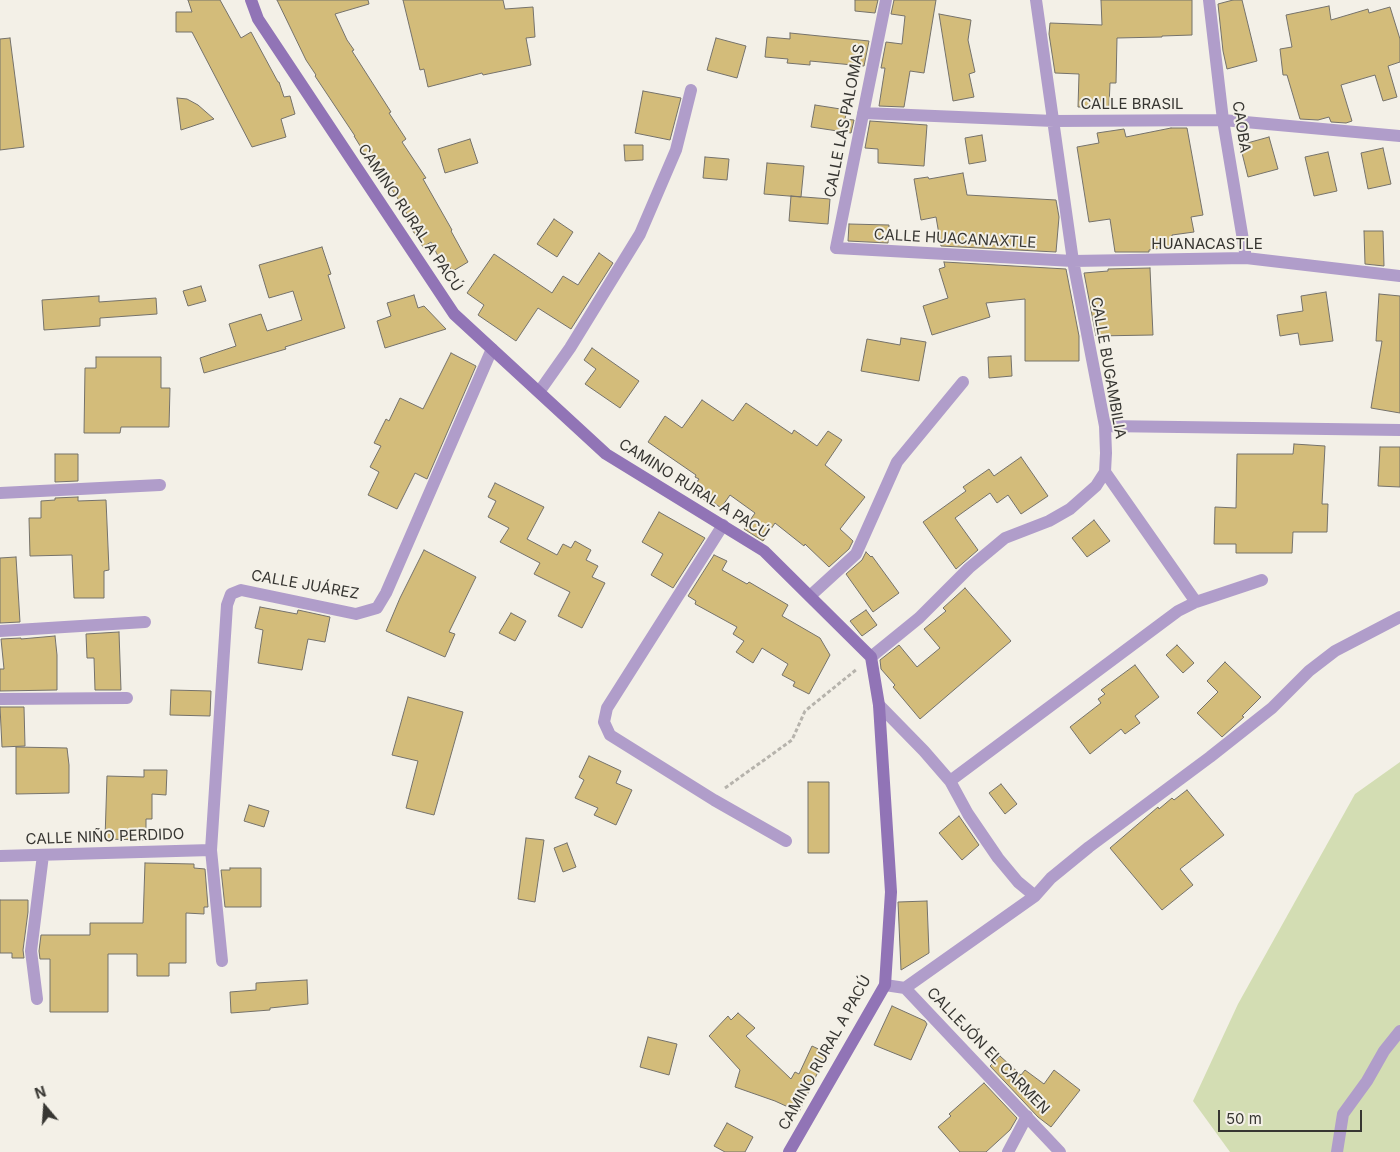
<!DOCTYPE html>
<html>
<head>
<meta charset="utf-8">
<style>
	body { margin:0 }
	#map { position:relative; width:1400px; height:1152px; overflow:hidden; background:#f3f0e7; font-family:Inter,sans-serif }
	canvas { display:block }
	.north { position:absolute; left:20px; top:1082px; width:50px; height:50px; -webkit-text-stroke:4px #f3f0e7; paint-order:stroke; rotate:342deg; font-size:14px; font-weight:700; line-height:20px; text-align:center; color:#373632 }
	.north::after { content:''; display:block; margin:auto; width:18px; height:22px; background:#373632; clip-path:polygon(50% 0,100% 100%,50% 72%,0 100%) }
	.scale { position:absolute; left:1218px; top:1110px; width:144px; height:22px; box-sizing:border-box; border:2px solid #373632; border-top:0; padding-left:6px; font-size:15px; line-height:18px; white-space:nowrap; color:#373632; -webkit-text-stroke:4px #f3f0e7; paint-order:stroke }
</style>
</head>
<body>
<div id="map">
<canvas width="1400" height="1152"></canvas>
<div class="north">N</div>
<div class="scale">50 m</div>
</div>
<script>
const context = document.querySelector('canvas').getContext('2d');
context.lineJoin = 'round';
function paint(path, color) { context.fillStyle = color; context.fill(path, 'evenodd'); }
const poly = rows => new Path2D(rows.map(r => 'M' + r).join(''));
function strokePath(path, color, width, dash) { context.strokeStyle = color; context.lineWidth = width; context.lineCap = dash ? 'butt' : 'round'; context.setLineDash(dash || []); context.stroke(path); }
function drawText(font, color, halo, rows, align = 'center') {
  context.font = font + ' Inter,sans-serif'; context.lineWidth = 4; context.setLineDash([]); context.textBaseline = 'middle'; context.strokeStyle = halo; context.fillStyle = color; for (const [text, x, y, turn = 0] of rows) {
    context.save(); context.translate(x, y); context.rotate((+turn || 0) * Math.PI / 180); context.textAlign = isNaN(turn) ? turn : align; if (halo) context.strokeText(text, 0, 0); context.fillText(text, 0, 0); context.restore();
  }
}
paint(poly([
	[1400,762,1400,1152,1230,1152,1193,1101,1238,1004,1355,794]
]), '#d3ddb3');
const building = poly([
	[188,0,220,0,241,38,251,32,278,82,279,82,284,97,290,96,295,114,281,119,286,137,252,147,192,32,176,32,176,12,192,12,188,0],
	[277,0,368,0,369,4,335,14,347,40,354,50,352,51,391,112,389,113,406,139,402,142,426,178,423,179,452,230,451,231,468,262,453,271,438,256,431,242,423,247,411,228,414,226,398,199,373,161,370,162,354,136,355,136,315,76,316,75,306,60,277,0],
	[403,0,503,0,505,9,533,7,535,37,526,38,531,65,483,75,482,73,428,87,424,69,420,70,403,0],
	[855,0,878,0,875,13,855,11,855,0],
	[894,0,936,0,924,73,910,71,904,107,879,106,885,68,881,68,886,42,902,44,905,16,891,14,894,0],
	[1101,0,1192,0,1192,35,1162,36,1162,37,1117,38,1116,83,1110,83,1109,107,1078,107,1079,74,1055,73,1049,34,1050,23,1102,25,1101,0],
	[1233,0,1242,0,1257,61,1227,69,1223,51,1218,4,1233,0],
	[1329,6,1331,20,1368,9,1369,13,1390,7,1400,39,1400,62,1388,66,1397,97,1383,101,1375,75,1341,85,1352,121,1346,123,1331,122,1329,117,1318,120,1300,119,1287,75,1283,75,1280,49,1292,47,1286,15,1329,6],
	[939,14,971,20,968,40,975,72,969,74,974,97,953,101,939,14],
	[790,33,869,41,864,66,810,61,810,65,787,63,788,59,765,57,767,37,790,39,790,33],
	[10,38,24,147,0,150,0,39,10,38],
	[716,38,746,46,737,78,707,70,716,38],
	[643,91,681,98,670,140,635,133,643,91],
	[177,98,187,99,198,105,214,119,181,130,177,98],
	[815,105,847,110,845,119,854,120,851,133,811,127,815,105],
	[870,121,927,125,924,166,878,163,878,149,865,148,870,121],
	[1171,128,1187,128,1203,215,1191,217,1194,232,1172,235,1173,246,1149,250,1149,252,1115,252,1110,219,1089,222,1077,147,1099,143,1097,133,1124,129,1126,137,1171,128],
	[982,135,986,161,969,164,965,138,982,135],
	[1269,137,1278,169,1248,177,1240,145,1269,137],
	[470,139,478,163,445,173,438,149,470,139],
	[624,145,643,145,643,160,625,161,624,145],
	[1383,148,1391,184,1368,189,1361,153,1383,148],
	[1328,152,1337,191,1314,196,1305,157,1328,152],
	[705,157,729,159,727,180,703,178,705,157],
	[767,163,804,166,801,197,764,194,767,163],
	[963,173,967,195,1056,200,1059,217,1056,252,941,246,936,217,921,220,914,179,928,177,929,179,963,173],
	[791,196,830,199,828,224,789,221,791,196],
	[554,219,573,232,557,257,537,244,554,219],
	[849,224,889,225,888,243,848,241,849,224],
	[1364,231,1383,231,1384,266,1365,264,1364,231],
	[322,247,331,274,328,275,345,328,285,347,286,349,204,373,200,358,236,346,229,324,261,314,267,331,302,320,293,291,269,298,259,265,322,247],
	[599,253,613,263,571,329,538,308,516,341,478,315,484,305,467,293,494,254,552,293,563,276,578,285,599,253],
	[944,262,1066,269,1079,336,1079,361,1025,361,1025,299,986,303,990,317,932,335,923,306,948,298,939,269,945,267,944,262],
	[1150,268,1153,335,1096,336,1084,273,1108,271,1108,269,1150,268],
	[201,286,206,301,188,306,183,291,201,286],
	[1326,292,1333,341,1300,345,1298,333,1280,336,1277,315,1303,311,1301,296,1326,292],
	[1379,294,1400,296,1400,413,1371,408,1382,341,1376,341,1379,294],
	[414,295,418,308,424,306,446,329,385,348,377,321,391,316,387,303,414,295],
	[99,296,99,302,156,298,157,314,100,318,100,326,44,330,42,300,99,296],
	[901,338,926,342,919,381,861,371,867,339,900,345,901,338],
	[592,348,639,381,620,408,585,384,596,369,584,360,592,348],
	[451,353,476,366,427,479,415,473,397,509,368,495,379,472,370,467,381,446,374,443,386,419,389,421,400,398,423,409,451,353],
	[1011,356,1012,376,989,378,988,357,1011,356],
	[96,357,161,357,161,388,170,388,169,427,121,427,120,433,84,433,85,368,96,368,96,357],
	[702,400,733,421,746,403,792,434,794,430,817,446,828,431,842,440,825,465,865,497,840,529,853,541,849,549,829,567,805,544,804,546,775,523,763,541,744,529,755,513,730,495,721,508,713,502,711,504,691,491,699,479,695,477,696,475,648,442,665,416,682,428,702,400],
	[1294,444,1325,446,1322,504,1328,504,1327,532,1293,532,1292,553,1236,553,1236,544,1214,544,1215,507,1236,508,1237,454,1293,454,1294,444],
	[1380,447,1400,447,1400,487,1378,486,1380,447],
	[55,454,78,454,78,481,55,482,55,454],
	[1021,457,1048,496,1021,514,1008,495,997,503,990,493,955,518,978,550,956,569,923,522,966,491,963,487,989,469,994,476,1021,457],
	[495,483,544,507,527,539,557,555,563,544,571,548,575,541,591,550,586,560,598,566,592,577,605,583,582,628,558,616,570,592,534,574,540,563,500,542,509,528,488,517,496,501,488,497,495,483],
	[78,497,78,501,106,500,109,570,104,571,104,598,74,598,72,555,30,556,29,518,41,518,41,501,55,500,55,498,78,497],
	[659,512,705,538,673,588,651,575,663,554,642,542,659,512],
	[1094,520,1110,541,1087,557,1072,538,1094,520],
	[424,550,476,577,449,632,455,634,445,657,386,631,400,598,424,550],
	[866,552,871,557,872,556,899,593,873,612,846,574,862,560,866,552],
	[714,555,727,561,722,570,747,584,749,582,788,605,782,616,820,638,830,655,809,694,793,686,795,682,782,675,788,664,762,648,753,663,736,652,744,641,733,634,737,627,695,604,696,601,688,596,714,555],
	[16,557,20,622,0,623,0,558,16,557],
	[965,588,1011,641,920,719,893,687,895,685,881,669,880,660,899,645,917,667,940,648,924,629,946,611,943,608,965,588],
	[260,607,297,614,298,610,330,617,325,642,308,639,302,670,258,663,263,630,255,628,260,607],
	[866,610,877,625,862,636,850,621,866,610],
	[511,613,526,621,515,641,499,633,511,613],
	[119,632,121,690,95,690,94,658,87,658,86,634,119,632],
	[55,636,57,655,57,690,0,691,0,669,4,669,1,639,21,638,21,639,55,636],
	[1177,645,1194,663,1183,673,1166,655,1177,645],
	[1225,662,1261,697,1242,716,1244,717,1222,737,1197,713,1218,692,1207,681,1225,662],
	[1135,665,1159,697,1135,716,1140,723,1125,734,1121,729,1090,754,1070,727,1101,703,1098,699,1105,694,1101,690,1135,665],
	[171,690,211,691,210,716,170,715,171,690],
	[408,697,463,712,434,815,406,808,418,761,392,755,408,697],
	[0,707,24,707,25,746,2,747,0,707],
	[16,747,67,748,69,765,69,793,16,794,16,747],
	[589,756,621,771,616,783,632,790,616,825,594,815,598,808,575,798,584,780,579,777,589,756],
	[144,770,167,770,166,795,152,794,152,819,146,819,146,840,105,839,107,776,144,777,144,770],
	[808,782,829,782,829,853,808,853,808,782],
	[1001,784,1017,804,1005,814,989,793,1001,784],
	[1187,790,1224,835,1180,869,1193,885,1162,910,1110,848,1158,807,1159,809,1172,798,1174,800,1187,790],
	[249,805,269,811,264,827,244,821,249,805],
	[959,816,979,845,962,860,939,833,959,816],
	[526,838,544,840,535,902,518,899,526,838],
	[567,843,576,867,563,872,554,848,567,843],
	[145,863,194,864,194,868,205,869,208,907,204,907,204,914,186,913,186,963,169,963,169,976,137,976,137,954,108,954,108,1012,50,1012,50,959,40,959,39,951,41,935,90,935,90,923,143,923,145,863],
	[230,868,261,868,261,907,225,907,221,870,230,870,230,868],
	[0,900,28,900,28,912,23,950,24,958,12,958,12,953,0,953,0,900],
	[927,901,929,953,901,970,898,902,927,901],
	[307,980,308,1004,270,1008,270,1010,231,1013,230,992,256,990,256,983,307,980],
	[892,1006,925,1021,927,1024,911,1060,874,1045,892,1006],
	[738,1013,755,1028,746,1036,791,1079,795,1072,799,1074,812,1046,827,1053,799,1112,775,1101,735,1087,740,1070,709,1036,728,1016,731,1020,738,1013],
	[648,1037,677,1044,669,1075,640,1067,648,1037],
	[1000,1056,1021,1075,1025,1070,1044,1084,1054,1070,1080,1090,1051,1127,1038,1117,990,1066,1000,1056],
	[984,1083,1017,1118,1010,1130,986,1152,960,1152,938,1127,951,1116,949,1114,984,1083],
	[727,1123,753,1137,745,1152,725,1152,714,1146,727,1123]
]);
paint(building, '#d3bc7a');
strokePath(building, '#75726b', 1);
strokePath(poly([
	[725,788,792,740,805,711,857,669]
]), '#b6b3ac', 3, [4, 2.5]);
strokePath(poly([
	[886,0,836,248,1073,261,1246,258,1400,276],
	[1209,0,1223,120,1246,258],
	[863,113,1054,121,1223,120,1400,136],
	[539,392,570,348,640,234,676,150,691,90],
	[1105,426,1400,430],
	[1105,472,1196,602],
	[0,493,160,485],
	[723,525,607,708,604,722,610,735,714,800,786,841],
	[810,596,856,554,897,462,963,382],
	[0,631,145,622],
	[871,657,919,618,969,568,1005,538,1049,521,1070,509,1096,486,1105,472,1106,453,1105,426,1073,261,1036,0],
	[0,699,127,698],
	[879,705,924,751,950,781,968,814,998,858,1018,882,1035,896],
	[950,781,1178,611,1196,602,1262,580],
	[0,856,211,850],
	[222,961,211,850,227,605,231,594,241,590,356,614,377,608,386,593,492,349],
	[885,985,905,988,1060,1152],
	[905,988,1035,896,1051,878,1089,847,1210,757,1272,708,1309,671,1335,651,1400,617],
	[37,999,31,951,43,855],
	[1008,1152,1027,1116],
	[1337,1152,1343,1114,1367,1081,1384,1051,1400,1031]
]), '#b09dca', 12);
strokePath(poly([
	[251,0,258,19,454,314,606,454,764,551,871,657,879,705,891,892,885,985,789,1152]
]), '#9174b6', 12);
drawText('15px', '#373632', '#f3f0e7', [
	["CALLE BRASIL",1132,104],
	["CALLE LAS PALOMAS",845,121,-79],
	["CAOBA",1241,127,81],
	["CAMINO RURAL A PACÚ",410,218,56],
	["CALLE HUACANAXTLE",955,239,3],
	["HUANACASTLE",1207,244],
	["CALLE BUGAMBILIA",1108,368,80],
	["CAMINO RURAL A PACÚ",694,489,32],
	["CALLE JUÁREZ",305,585,10],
	["CALLE NIÑO PERDIDO",105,837,-2],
	["CALLEJÓN EL CARMEN",988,1051,46],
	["CAMINO RURAL A PACÚ",825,1053,-61]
]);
</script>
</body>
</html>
